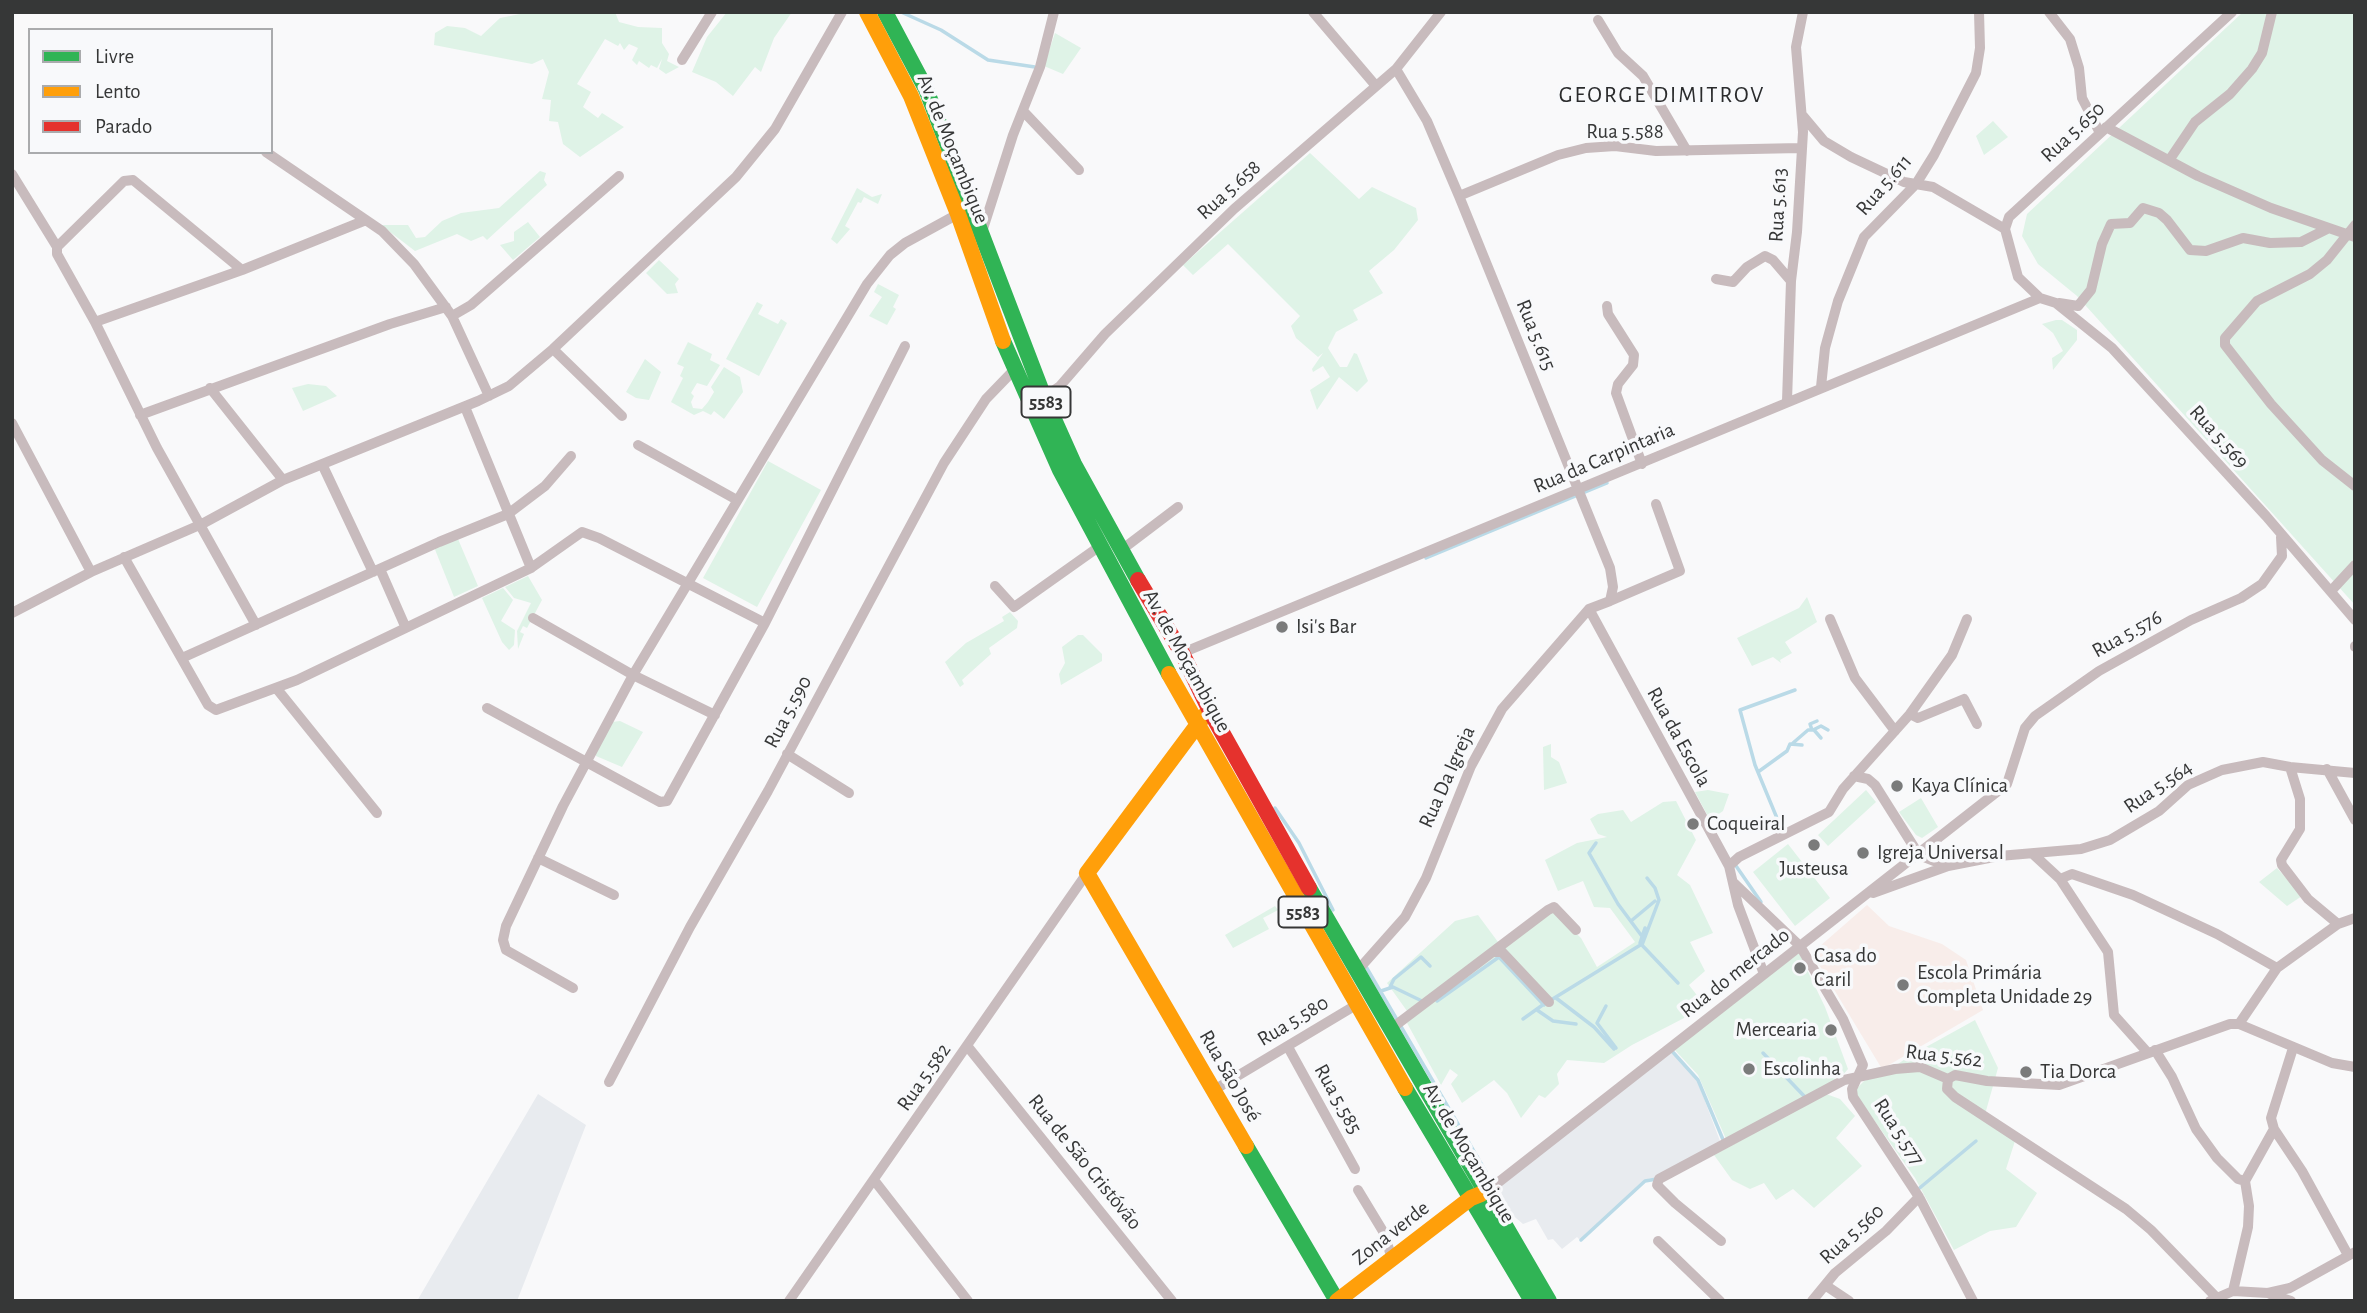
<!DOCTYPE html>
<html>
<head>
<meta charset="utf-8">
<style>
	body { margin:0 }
	#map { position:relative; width:2367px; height:1313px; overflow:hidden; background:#f9f9fa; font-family:"Alegreya Sans",sans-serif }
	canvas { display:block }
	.frame { position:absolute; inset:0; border:14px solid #363737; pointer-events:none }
	.legend { position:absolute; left:28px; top:28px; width:245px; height:126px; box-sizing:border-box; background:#f8f9fb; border:2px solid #aaabad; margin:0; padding:9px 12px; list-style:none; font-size:21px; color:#363737 }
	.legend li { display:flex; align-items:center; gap:14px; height:35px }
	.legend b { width:35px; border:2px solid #aaabad }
</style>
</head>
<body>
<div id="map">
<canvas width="2367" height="1313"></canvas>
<div class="frame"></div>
<ul class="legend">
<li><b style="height:9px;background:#30b455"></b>Livre</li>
<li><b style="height:9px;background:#ff9f0a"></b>Lento</li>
<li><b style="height:9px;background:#e5322d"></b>Parado</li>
</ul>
</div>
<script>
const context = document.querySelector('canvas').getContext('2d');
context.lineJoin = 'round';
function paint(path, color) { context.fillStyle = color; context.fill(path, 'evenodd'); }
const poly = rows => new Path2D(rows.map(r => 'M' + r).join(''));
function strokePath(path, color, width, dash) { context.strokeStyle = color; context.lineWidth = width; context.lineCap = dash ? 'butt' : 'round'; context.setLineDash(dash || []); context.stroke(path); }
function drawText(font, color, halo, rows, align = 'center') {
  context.font = font + ' "Alegreya Sans",sans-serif'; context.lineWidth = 7; context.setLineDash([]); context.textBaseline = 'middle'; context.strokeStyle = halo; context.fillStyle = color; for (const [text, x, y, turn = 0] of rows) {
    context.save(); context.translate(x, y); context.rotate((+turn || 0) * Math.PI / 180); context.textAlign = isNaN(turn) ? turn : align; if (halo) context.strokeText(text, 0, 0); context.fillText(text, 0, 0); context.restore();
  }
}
paint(poly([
	[1669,1049,1697,1080,1720,1141,1659,1178,1647,1179,1580,1240,1577,1237,1562,1249,1553,1239,1548,1240,1536,1219,1523,1224,1509,1212,1499,1187],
	[538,1094,586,1125,517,1301,417,1301]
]), '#e8ebef');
paint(poly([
	[1867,905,1889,926,1942,944,1966,960,1983,1010,1882,1069,1812,953]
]), '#f8edea');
paint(poly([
	[530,12,615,12,619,22,638,27,662,28,662,43,669,54,667,61,679,67,666,74,659,69,662,59,657,68,651,65,649,68,639,61,637,65,632,60,638,48,629,44,624,50,620,43,618,46,605,39,577,84,591,92,583,107,598,118,602,113,624,127,580,157,563,144,558,122,549,121,551,100,542,99,549,72,543,59,532,64,434,45,435,33,447,26,465,28,481,36,500,18],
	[727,12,792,12,774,38,761,72,755,67,733,96,716,82,692,72,707,37],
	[2243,12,2355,12,2355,605,2077,296,2038,264,2022,236,2027,214],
	[1055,33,1081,48,1063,74,1044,66],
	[1993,121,2008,137,1984,155,1976,136],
	[1310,153,1359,199,1372,187,1416,208,1418,220,1394,250,1369,271,1383,293,1353,310,1358,320,1336,332,1328,348,1340,367,1347,367,1354,353,1357,354,1368,381,1357,392,1339,377,1317,410,1310,390,1330,377,1323,366,1313,372,1312,369,1323,353,1318,357,1296,338,1291,326,1300,316,1228,244,1193,275,1183,265],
	[540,171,546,173,544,180,547,185,487,240,483,236,471,241,457,234,415,251,381,225,408,225,416,238,425,237,442,221,461,213,499,208],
	[857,188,872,197,882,194,878,204,864,197,861,203,858,202,845,226,850,229,837,244,831,239],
	[528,222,540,237,513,260,500,245,514,241,514,232],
	[659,260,679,279,675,284,678,293,667,294,646,273],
	[878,284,899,295,893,307,896,309,887,325,869,316,882,297,874,292],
	[757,302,763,305,758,314,778,324,781,319,787,323,759,376,726,359],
	[2056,320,2062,320,2077,330,2077,340,2053,370,2052,358,2063,351,2053,333,2042,324],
	[688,342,712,354,710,360,720,365,707,386,697,383,691,393,694,396,691,402,693,408,702,409,708,402,714,392,711,387,724,367,740,377,743,392,724,419,714,411,711,415,703,411,694,415,671,402,683,378,680,376,684,367,677,364],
	[645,359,661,372,649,400,636,398,626,392],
	[308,384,326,386,337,396,303,411,292,388],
	[768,461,821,490,757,607,703,578],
	[458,539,478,586,454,597,434,547],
	[528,576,542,600,527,628,523,626,520,632,524,634,518,649,517,631,531,603,514,598,505,587],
	[503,588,513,600,501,621,515,630,514,645,509,650,502,642,482,598],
	[1807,597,1817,622,1785,642,1792,653,1780,660,1781,663,1773,657,1752,666,1737,638,1799,608],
	[1010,612,1018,621,1017,628,989,648,991,654,962,680,964,684,960,687,945,662,966,643,1004,621,1002,617],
	[1078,635,1083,635,1102,654,1102,661,1061,685,1059,674,1065,663,1062,647],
	[620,721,643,732,622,767,596,756,595,752,612,722],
	[1551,744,1551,757,1559,762,1567,783,1544,790,1543,747],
	[1708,790,1729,794,1723,811,1710,820,1695,792],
	[1866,790,1876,802,1828,846,1818,835],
	[1921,798,1938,827,1922,838,1916,835,1899,812],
	[1676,801,1696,840,1677,875,1690,885,1713,933,1690,942,1705,971,1689,985,1703,1003,1688,1016,1632,1045,1604,1063,1567,1060,1557,1074,1559,1084,1545,1098,1539,1095,1521,1118,1507,1093,1494,1080,1462,1103,1451,1084,1458,1075,1450,1069,1441,1085,1407,1023,1412,1018,1387,983,1455,921,1478,915,1501,946,1553,911,1581,938,1597,967,1635,942,1610,908,1594,907,1583,881,1558,891,1545,860,1577,843,1607,837,1598,834,1590,819,1598,814,1623,810,1631,822,1663,802],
	[1788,844,1830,898,1795,926,1753,872],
	[2277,868,2302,896,2287,906,2259,882],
	[1275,906,1278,910,1263,918,1269,929,1233,948,1225,935],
	[1799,953,1825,1007,1848,1069,1842,1076,1726,1139,1698,1075,1673,1048],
	[1975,1020,1998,1068,1984,1118,2015,1141,2006,1169,2037,1193,2016,1227,1990,1231,1954,1250,1915,1178,1857,1096,1857,1088,1864,1081,1885,1073,1908,1057],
	[1826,1094,1840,1099,1855,1116,1836,1138,1862,1166,1814,1208,1793,1189,1776,1200,1764,1183,1750,1189,1732,1180,1714,1155]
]), '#dff3e7');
strokePath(poly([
	[901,12,941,30,988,60,1035,67],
	[1426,558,1607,483],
	[1812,730,1810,724,1817,721],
	[1813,730,1821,726,1828,730],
	[1793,743,1808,730,1814,730,1821,738],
	[1758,772,1787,751,1790,744,1802,745],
	[1275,808,1299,843,1333,910],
	[1785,831,1779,823,1755,765,1740,710,1795,690],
	[1596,843,1589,853,1618,904,1644,939],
	[1734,863,1761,902],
	[1631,921,1655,901],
	[1645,928,1640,943,1678,983],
	[1642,945,1659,900,1655,888,1647,878],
	[1365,965,1486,1172],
	[1390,987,1394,979,1421,957,1430,966],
	[1381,991,1393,987,1424,1002],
	[1556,998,1594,1027,1614,1049],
	[1551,1000,1642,944],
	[1437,1001,1499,957,1544,1005],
	[1606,1006,1597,1023,1616,1048],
	[1537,1010,1553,1021,1576,1024],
	[1523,1019,1544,1004],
	[1671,1050,1698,1080,1724,1142],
	[1763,1053,1805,1097],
	[1916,1191,1976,1141],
	[1581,1240,1645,1181,1657,1179]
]), '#badae7', 3.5);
strokePath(poly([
	[1313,12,1376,86],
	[2049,12,2070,39,2079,68,2082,98,2100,133],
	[2232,12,2009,217,2005,229,2018,277,2040,298,2056,303,2112,348,2266,516,2355,620],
	[1598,20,1618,53,1643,76,1687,151],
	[682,60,712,12],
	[1024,112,1079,170],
	[1803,116,1824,141,1851,157,1904,182,1933,187,2005,229],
	[2106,127,2198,176,2271,208,2355,237],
	[266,152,382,231,414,264,452,316,489,396],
	[2170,159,2195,122,2230,94,2252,69,2262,53,2272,12],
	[12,174,57,247],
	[1459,196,1558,155,1586,148,1615,146,1656,151,1800,148],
	[2355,225,2327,260,2310,274,2257,301,2225,338,2225,345,2271,404,2322,460,2355,486],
	[982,232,1013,135,1040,67,1054,12],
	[242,270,133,180,124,181,57,247,57,254,95,322,157,448,256,625],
	[1716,279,1733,282,1747,267,1765,256,1773,260,1791,281],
	[2059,303,2078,306,2091,290,2102,244,2111,224,2130,223,2143,208,2159,213,2167,220,2190,250,2206,251,2243,238,2270,243,2301,242,2329,228],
	[1607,306,1608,314,1634,355,1633,365,1618,384,1616,393,1642,464],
	[452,316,471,305,619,176],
	[95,322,242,270,366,220],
	[553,349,622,416],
	[1821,387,1825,348,1838,301,1864,237,1916,184,1934,155,1976,73,1980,48,1979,12],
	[210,388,283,480],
	[1044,397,1060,386,1105,334,1234,209,1396,69,1441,12],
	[1787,401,1791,281,1797,232,1803,132,1796,47,1803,12],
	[465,407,531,568],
	[140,415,390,324,446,307],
	[12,423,91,572],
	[638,445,737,500],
	[322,464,373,572],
	[1120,551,1178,507],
	[124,557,208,705,216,710,297,680,531,568,582,532,599,538,765,623],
	[380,569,405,626],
	[995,586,1014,607,1100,546],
	[2331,591,2355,565],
	[1610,601,1680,571,1656,504],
	[1589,609,1729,866,1738,905,1764,974],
	[12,613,91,572,202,524,283,480,478,401,509,386,553,349,736,177,775,129,842,12],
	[533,618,633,675,715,715],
	[1830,619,1855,678,1895,731],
	[2355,646,2355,647],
	[1182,653,2040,298],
	[182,658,439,542,508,514,545,486,571,456],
	[277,689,377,813],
	[487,708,660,802,667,801,765,623,905,346],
	[1910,714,1918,718,1964,699,1977,724],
	[787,754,849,793],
	[2290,767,2300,799,2300,829,2281,860,2282,865,2308,899,2338,924],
	[2327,769,2355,820],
	[1854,776,1868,779,1875,785,1919,855,1947,866],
	[2033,854,2060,879,2072,874,2133,895,2217,934,2277,968],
	[538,858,614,895],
	[1729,866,1739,857,1829,812,1843,789,1910,714,1952,655,1967,619],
	[2060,879,2108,952,2114,1015,2148,1053],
	[1734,883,1800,946,1843,1019,1863,1065,1852,1089,1853,1097,1919,1197,1973,1301],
	[1873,893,1948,866,1999,856,2081,849,2110,840,2159,811,2188,785,2222,770,2263,762,2290,767,2355,773],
	[1494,952,1502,952,1549,1002],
	[1358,970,1405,917,1426,878,1471,766,1502,709,1589,609,1610,601,1613,587,1610,568,1459,196,1427,121,1396,69],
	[573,988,506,950,503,940,506,926,563,806,633,675,867,284,890,255,905,243,958,214],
	[2239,1024,2277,968,2338,924,2355,918],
	[1392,1028,1548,910,1554,907,1576,930],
	[968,1047,1172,1301],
	[1288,1047,1355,1169],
	[2293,1048,2271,1118,2274,1129,2302,1171,2348,1255],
	[2155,1050,2172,1077,2196,1129,2217,1158,2238,1179,2245,1181],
	[1948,1079,1947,1089,1955,1097,2126,1209,2151,1230,2216,1297],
	[609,1082,690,927,768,791,944,463,986,399,1014,370],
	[1214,1090,1356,1005],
	[874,1180,968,1301],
	[1358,1190,1384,1233,1392,1259],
	[1486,1192,2007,784,2025,728,2035,716,2099,671,2191,620,2241,598,2262,584,2282,556,2281,537],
	[1658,1241,1720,1301],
	[1721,1241,1675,1203,1657,1185,1659,1179,1844,1080,1895,1069,1920,1067,1948,1079,1955,1075,1987,1081,2059,1085,2230,1024,2239,1024,2332,1063,2355,1067],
	[1825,1285,1849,1301],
	[2233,1291,2248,1227,2249,1206,2245,1181,2274,1129],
	[2270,1294,2291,1301],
	[789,1301,1087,873],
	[1812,1301,1835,1273,1886,1231,1919,1197],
	[2210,1301,2233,1291,2268,1293,2290,1288,2355,1252]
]), '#c8bbbd', 10);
strokePath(poly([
	[885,12,926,89,1044,397,1074,464,1138,580],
	[1003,341,1060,470,1169,674],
	[1309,888,1549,1301],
	[1405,1088,1532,1301],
	[1246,1146,1337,1301]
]), '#30b455', 16);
strokePath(poly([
	[867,12,911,96,958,214,1003,341],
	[1169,674,1405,1088],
	[1204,716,1087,873,1246,1146],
	[1337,1301,1471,1198,1481,1194]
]), '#ff9f0a', 16);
strokePath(poly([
	[1138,580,1182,653,1210,711,1309,888]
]), '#e5322d', 16);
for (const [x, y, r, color] of [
	[1282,627,7,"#7a7b7b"],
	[1897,786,7,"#7a7b7b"],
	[1693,824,7,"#7a7b7b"],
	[1814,845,7,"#7a7b7b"],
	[1863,853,7,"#7a7b7b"],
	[1800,968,7,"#7a7b7b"],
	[1903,985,7,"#7a7b7b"],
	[1831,1030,7,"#7a7b7b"],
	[1749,1069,7,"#7a7b7b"],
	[2026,1072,7,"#7a7b7b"]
]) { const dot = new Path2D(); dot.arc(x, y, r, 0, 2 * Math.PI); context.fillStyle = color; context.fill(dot); strokePath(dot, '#f8f9fb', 2.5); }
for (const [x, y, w] of [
	[1046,402,49],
	[1303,912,49]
]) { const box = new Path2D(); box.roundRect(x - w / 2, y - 15.5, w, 31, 5); context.fillStyle = '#f8f9fb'; context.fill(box); strokePath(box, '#363737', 2); }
drawText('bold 19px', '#363737', null, [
	["5583",1046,402],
	["5583",1303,912]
]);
drawText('21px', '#363737', '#f8f9fb', [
	["Rua 5.588",1625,132],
	["Rua 5.650",2073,132,-43],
	["Av. de Moçambique",953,149,68],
	["Rua 5.611",1884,185,-49],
	["Rua 5.658",1229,190,-42],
	["Rua 5.613",1778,205,-87],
	["Rua 5.615",1536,335,68],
	["Rua 5.569",2219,437,48],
	["Rua da Carpintaria",1604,458,-23],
	["Rua 5.576",2127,634,-29],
	["Av. de Moçambique",1187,661,61],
	["Rua 5.590",788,712,-62],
	["Rua da Escola",1679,737,61],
	["Rua Da Igreja",1447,777,-66],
	["Rua 5.564",2158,787,-34],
	["Rua do mercado",1735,973,-38],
	["Rua 5.580",1293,1021,-31],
	["Rua 5.562",1944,1056,7],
	["Rua São José",1230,1076,60],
	["Rua 5.582",924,1077,-55],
	["Rua 5.585",1338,1099,61],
	["Rua 5.577",1899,1132,57],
	["Av. de Moçambique",1469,1153,59],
	["Rua de São Cristóvão",1085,1162,51],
	["Zona verde",1391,1233,-38],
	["Rua 5.560",1852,1234,-42]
]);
drawText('21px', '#363737', '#f8f9fb', [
	["Isi's Bar",1296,627],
	["Kaya Clínica",1911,786],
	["Coqueiral",1707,824],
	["Igreja Universal",1877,853],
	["Justeusa",1814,869,"center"],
	["Casa do",1814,956],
	["Caril",1814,980],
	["Escola Primária",1917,973],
	["Completa Unidade 29",1917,997],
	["Mercearia",1817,1030,"right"],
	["Escolinha",1763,1069],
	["Tia Dorca",2040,1072]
], 'left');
context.letterSpacing = '2px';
drawText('23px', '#2a2b2c', '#f8f9fb', [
	["GEORGE DIMITROV",1662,95]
]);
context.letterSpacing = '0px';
</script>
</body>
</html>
